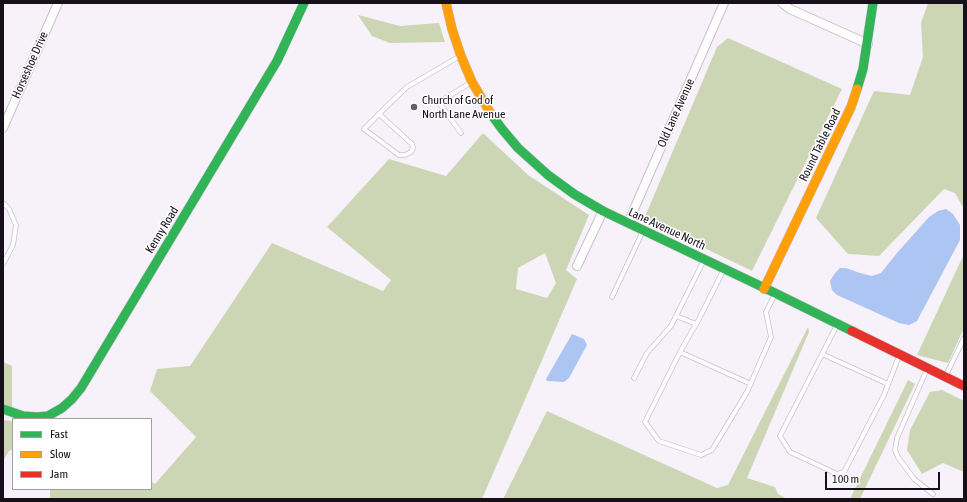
<!DOCTYPE html>
<html>
<head>
<meta charset="utf-8">
<style>
	body { margin:0 }
	#map { position:relative; width:967px; height:502px; overflow:hidden; background:#f7f1fa; font-family:"Asap Condensed",sans-serif }
	canvas { display:block }
	.frame { position:absolute; inset:0; border:4px solid #17101a; pointer-events:none }
	.legend { position:absolute; left:12px; top:418px; width:140px; height:72px; box-sizing:border-box; background:#fff; border:1px solid #a29fa3; margin:0; padding:5px 7px; list-style:none; font-size:12px; color:#17101a }
	.legend li { display:flex; align-items:center; gap:8px; height:20px }
	.legend b { width:20px; border:1px solid #a29fa3 }
	.scale { position:absolute; left:825px; top:472px; width:115px; height:18px; box-sizing:border-box; border:2px solid #17101a; border-top:0; padding-left:5px; font-size:12px; line-height:14px; white-space:nowrap; color:#17101a; -webkit-text-stroke:3px #fff; paint-order:stroke }
</style>
</head>
<body>
<div id="map">
<canvas width="967" height="502"></canvas>
<div class="frame"></div>
<ul class="legend">
<li><b style="height:5px;background:#30b455"></b>Fast</li>
<li><b style="height:5px;background:#ff9f0a"></b>Slow</li>
<li><b style="height:5px;background:#e5322d"></b>Jam</li>
</ul>
<div class="scale">100 m</div>
</div>
<script>
const context = document.querySelector('canvas').getContext('2d');
context.lineJoin = 'round';
function paint(path, color) { context.fillStyle = color; context.fill(path, 'evenodd'); }
const poly = rows => new Path2D(rows.map(r => 'M' + r).join(''));
function strokePath(path, color, width, dash) { context.strokeStyle = color; context.lineWidth = width; context.lineCap = dash ? 'butt' : 'round'; context.setLineDash(dash || []); context.stroke(path); }
function drawText(font, color, halo, rows, align = 'center') {
  context.font = font + ' "Asap Condensed",sans-serif'; context.lineWidth = 3; context.setLineDash([]); context.textBaseline = 'middle'; context.strokeStyle = halo; context.fillStyle = color; for (const [text, x, y, turn = 0] of rows) {
    context.save(); context.translate(x, y); context.rotate((+turn || 0) * Math.PI / 180); context.textAlign = isNaN(turn) ? turn : align; if (halo) context.strokeText(text, 0, 0); context.fillText(text, 0, 0); context.restore();
  }
}
paint(poly([
	[928,3,964,3,964,209,955,193,944,189,879,256,848,254,816,218,874,91,910,95,923,57,921,23],
	[358,15,400,26,439,23,445,42,390,43,372,36],
	[728,38,842,89,752,271,644,219,717,47],
	[483,133,528,175,589,215,566,270,577,279,482,499,50,499,50,489,151,489,151,481,155,484,196,437,150,391,157,369,190,366,272,243,383,291,391,280,327,227,389,159,446,176],
	[545,253,556,283,547,298,516,289,518,268],
	[964,254,964,328,948,363,917,355],
	[808,327,809,332,747,478,775,487,778,494,787,499,503,499,547,411,717,488,728,485],
	[3,362,12,366,12,408,3,404],
	[908,380,915,384,860,499,850,499],
	[942,390,964,401,964,472,943,463,922,474,907,450,910,430,930,392],
	[3,420,13,421,13,449,9,451,3,461]
]), '#cdd6b4');
paint(poly([
	[946,209,953,214,960,225,960,240,917,321,909,325,899,323,837,295,832,290,830,281,835,273,840,268,846,268,860,273,872,276,881,273,897,253,929,217,938,211],
	[572,334,584,339,587,345,569,378,564,382,547,381,546,379]
]), '#adc5f2');
const lane = poly([
	[379,114,412,144,413,148,411,152,405,155,399,155,364,129,386,107,407,87,460,56],
	[461,133,440,104,444,99,470,83],
	[3,203,9,209,16,225,13,245,3,264],
	[723,271,699,319,680,352,751,384],
	[612,297,643,231],
	[676,316,696,324],
	[837,325,780,436,790,452,837,474,844,472,884,395,899,356],
	[680,352,645,422,659,441,701,455,712,450,747,392,771,337,766,312,775,294],
	[822,354,888,384],
	[927,369,897,438,895,450,898,457,914,479,933,494],
	[946,375,964,338],
	[634,378,647,353,671,326,704,260]
]);
const street = poly([
	[782,3,790,9,868,44],
	[3,128,58,3],
	[628,223,724,3],
	[577,266,603,211]
]);
const fast = poly([
	[857,89,863,69,873,3],
	[491,114,502,129,518,148,548,175,574,194,603,211,775,293,852,331],
	[3,409,23,416,37,417,48,416,62,408,72,399,81,388,277,61,304,3]
]);
const slow = poly([
	[446,3,452,29,461,56,472,82,491,114],
	[764,289,851,107,857,89]
]);
const jam = poly([
	[852,331,964,386]
]);
strokePath(lane, '#c8c2cc', 5.5);
strokePath(street, '#c8c2cc', 10);
strokePath(fast, '#c8c2cc', 10);
strokePath(slow, '#c8c2cc', 10);
strokePath(jam, '#c8c2cc', 10);
strokePath(lane, '#fefdfe', 4);
strokePath(street, '#fefdfe', 8);
strokePath(fast, '#30b455', 9);
strokePath(slow, '#ff9f0a', 9);
strokePath(jam, '#e5322d', 9);
for (const [x, y, r, color] of [
	[414,107,4,"#655f68"]
]) { const dot = new Path2D(); dot.arc(x, y, r, 0, 2 * Math.PI); context.fillStyle = color; context.fill(dot); strokePath(dot, '#fff', 1.5); }
drawText('12px', '#17101a', '#fff', [
	["Horseshoe Drive",30,65,-66],
	["Old Lane Avenue",676,113,-66],
	["Round Table Road",820,145,-64],
	["Lane Avenue North",667,229,25],
	["Kenny Road",162,230,-59]
]);
drawText('12px', '#17101a', '#fff', [
	["Church of God of",422,100],
	["North Lane Avenue",422,114]
], 'left');
</script>
</body>
</html>
